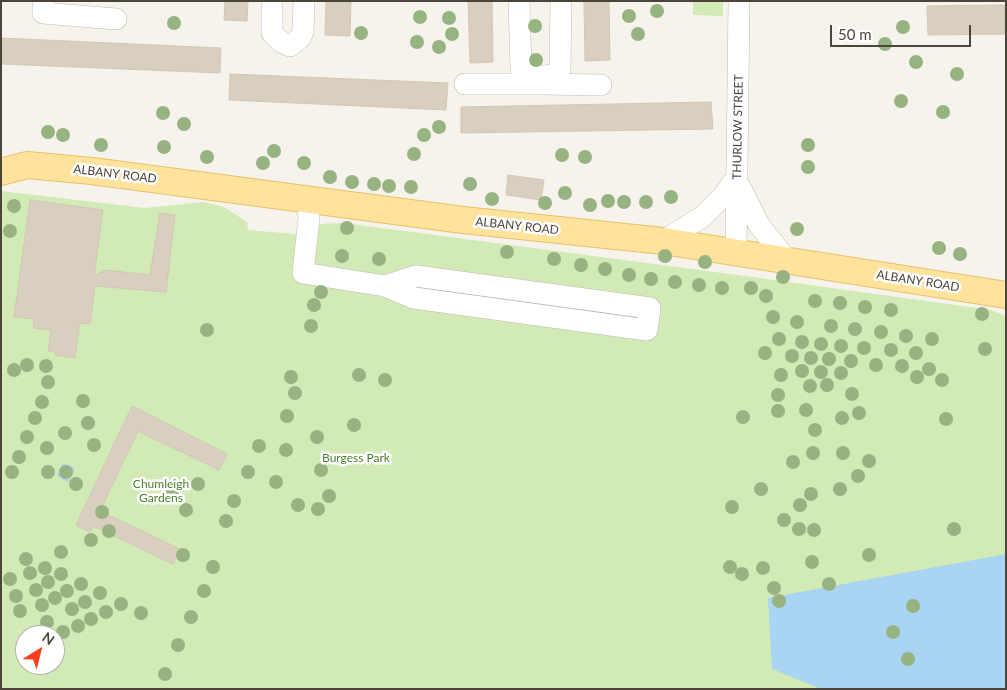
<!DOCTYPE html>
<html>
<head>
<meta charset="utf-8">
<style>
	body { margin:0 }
	#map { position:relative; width:1007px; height:690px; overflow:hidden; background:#f6f3ec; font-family:Lato,sans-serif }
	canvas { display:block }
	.frame { position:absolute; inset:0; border:2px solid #4b4439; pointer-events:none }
	.north { position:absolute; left:15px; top:625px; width:50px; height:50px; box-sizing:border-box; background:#fff; border:1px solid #b7b4b0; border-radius:50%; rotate:36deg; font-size:14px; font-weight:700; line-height:20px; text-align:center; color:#4b4439 }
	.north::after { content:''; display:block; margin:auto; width:18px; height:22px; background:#fc3f1d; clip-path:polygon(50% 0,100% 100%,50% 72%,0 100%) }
	.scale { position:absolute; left:830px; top:25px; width:141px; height:22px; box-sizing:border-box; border:2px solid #4b4439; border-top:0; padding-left:6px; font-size:15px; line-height:18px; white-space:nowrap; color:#4b4439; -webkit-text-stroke:4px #fff; paint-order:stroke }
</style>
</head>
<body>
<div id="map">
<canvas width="1007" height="690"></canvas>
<div class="frame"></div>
<div class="north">N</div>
<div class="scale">50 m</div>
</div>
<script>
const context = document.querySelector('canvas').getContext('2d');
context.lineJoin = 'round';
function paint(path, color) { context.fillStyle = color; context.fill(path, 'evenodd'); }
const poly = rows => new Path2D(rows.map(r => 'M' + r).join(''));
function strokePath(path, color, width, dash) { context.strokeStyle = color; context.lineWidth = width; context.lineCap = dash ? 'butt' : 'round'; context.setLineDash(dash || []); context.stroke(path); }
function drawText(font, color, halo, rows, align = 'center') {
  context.font = font + ' Lato,sans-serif'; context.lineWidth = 5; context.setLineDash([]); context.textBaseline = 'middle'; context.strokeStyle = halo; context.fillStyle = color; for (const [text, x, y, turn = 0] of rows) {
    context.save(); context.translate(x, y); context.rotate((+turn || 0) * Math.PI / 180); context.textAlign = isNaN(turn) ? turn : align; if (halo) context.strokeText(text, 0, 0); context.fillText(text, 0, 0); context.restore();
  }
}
paint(poly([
	[693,1,723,1,723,16,693,15],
	[1,191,145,208,204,202,224,207,247,222,248,230,295,234,303,232,318,224,344,223,745,276,991,310,1006,316,1006,689,1,689],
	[25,635,55,635,55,665,25,665]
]), '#d2eab5');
paint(poly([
	[63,463,75,468,68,482,57,476],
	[1006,554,1006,689,821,689,772,669,768,598]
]), '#a9d4f2');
const building = poly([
	[225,1,248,1,247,21,224,20,225,1],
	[326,1,351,1,350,36,325,35,326,1],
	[468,1,492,1,493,62,470,63,468,1],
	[584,1,609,1,610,60,585,61,584,1],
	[1006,5,1006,34,928,35,927,6,1006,5],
	[1,38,221,48,220,73,1,64,1,38],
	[230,74,448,83,446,110,229,100,230,74],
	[711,102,713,129,461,133,461,107,711,102],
	[508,175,544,180,541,200,506,195,508,175],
	[30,200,103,210,94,276,105,270,150,275,160,213,175,215,166,292,95,286,90,324,80,323,75,358,55,355,56,352,48,351,51,330,33,328,34,319,14,317,30,200],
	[132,406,227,454,219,470,138,431,100,511,180,549,173,564,93,526,90,532,76,525,132,406]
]);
paint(building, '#d8cfc1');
strokePath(building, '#d3c7b4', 1);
const minor = poly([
	[43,1,43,13,116,19],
	[272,1,272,33,281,42,290,46,300,38,303,32,304,1],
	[519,1,521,68,523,73,535,77,555,75,560,70,561,1],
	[543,79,543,84,601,85],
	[465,84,543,84],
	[740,187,759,225,787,260],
	[307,198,309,218,303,273,385,286,414,298,647,330,650,308,416,276,385,286],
	[663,241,702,217,723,196,737,177],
	[736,253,739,1]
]);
const major = poly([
	[1,172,27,165,92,171,463,220,663,241,1006,295]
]);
strokePath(minor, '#c2bbae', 22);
strokePath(major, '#e6c16a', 28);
strokePath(minor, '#fff', 21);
strokePath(major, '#ffe39c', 26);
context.fillStyle = '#97b381';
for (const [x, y] of [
	[657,11],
	[629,16],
	[420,17],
	[449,18],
	[174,23],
	[535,26],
	[903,27],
	[361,33],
	[452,34],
	[638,34],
	[417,42],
	[885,44],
	[439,47],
	[536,60],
	[916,62],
	[957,74],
	[901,101],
	[943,112],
	[163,113],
	[184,124],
	[439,127],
	[48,132],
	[63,135],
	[424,135],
	[101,145],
	[808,145],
	[164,147],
	[274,151],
	[414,154],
	[562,155],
	[207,157],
	[585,157],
	[263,163],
	[304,163],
	[808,167],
	[330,177],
	[352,182],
	[374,184],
	[470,184],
	[389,186],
	[411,187],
	[565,193],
	[671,197],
	[492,199],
	[608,201],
	[624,202],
	[646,202],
	[545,203],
	[590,205],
	[14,206],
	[347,228],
	[797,229],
	[10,231],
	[939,248],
	[507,252],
	[960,254],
	[342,256],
	[665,256],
	[379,259],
	[554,259],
	[705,262],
	[581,265],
	[605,269],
	[629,275],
	[783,277],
	[651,279],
	[675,282],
	[699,285],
	[722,288],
	[751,288],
	[321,292],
	[766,296],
	[815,301],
	[840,303],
	[314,305],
	[865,307],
	[891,310],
	[982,314],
	[773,317],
	[797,322],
	[311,326],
	[831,326],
	[855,329],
	[207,330],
	[881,332],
	[906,336],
	[779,339],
	[932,339],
	[802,342],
	[821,344],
	[841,346],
	[864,348],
	[985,349],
	[891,350],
	[765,353],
	[916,353],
	[792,356],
	[811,358],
	[829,359],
	[851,361],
	[27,365],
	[876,365],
	[46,366],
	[902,366],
	[929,369],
	[14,370],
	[802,371],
	[821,372],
	[841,373],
	[359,375],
	[781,375],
	[291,377],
	[917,377],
	[385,380],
	[942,380],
	[48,382],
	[827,385],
	[810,386],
	[295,393],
	[852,394],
	[778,395],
	[83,401],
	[42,402],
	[806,410],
	[778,411],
	[859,413],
	[287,416],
	[743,417],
	[35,418],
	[842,418],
	[946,419],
	[88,423],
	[354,425],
	[815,430],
	[65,433],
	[27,437],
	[317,437],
	[94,445],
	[259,446],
	[47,448],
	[286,450],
	[813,453],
	[843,453],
	[19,457],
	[869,461],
	[793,462],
	[321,470],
	[12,472],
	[48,472],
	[66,472],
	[248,472],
	[858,476],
	[276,482],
	[76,484],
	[198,484],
	[761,489],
	[840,489],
	[172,493],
	[811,494],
	[329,496],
	[234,501],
	[298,505],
	[800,505],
	[732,507],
	[318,509],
	[186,510],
	[102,512],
	[784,520],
	[226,521],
	[799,529],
	[954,529],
	[814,530],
	[109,531],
	[91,540],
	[61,552],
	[183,555],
	[869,555],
	[26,559],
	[812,562],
	[213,567],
	[730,567],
	[45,568],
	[763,568],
	[30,573],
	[61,574],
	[742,574],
	[10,579],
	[48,582],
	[81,584],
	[829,584],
	[774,588],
	[36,590],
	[67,591],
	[204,591],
	[100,593],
	[16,596],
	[55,598],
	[779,601],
	[85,602],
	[121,604],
	[42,605],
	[913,606],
	[72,609],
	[20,611],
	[106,612],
	[141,613],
	[191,617],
	[91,619],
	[47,622],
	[78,626],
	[63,632],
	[893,632],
	[178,645],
	[908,659],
	[165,674]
]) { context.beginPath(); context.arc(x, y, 7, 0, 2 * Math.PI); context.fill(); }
drawText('12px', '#4b4439', '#fff', [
	["THURLOW STREET",738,127,-89],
	["ALBANY ROAD",115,174,7],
	["ALBANY ROAD",517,226,6],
	["ALBANY ROAD",918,281,9]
]);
drawText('12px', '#4a7f2a', '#fff', [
	["Burgess Park",356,458],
	["Chumleigh",161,484],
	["Gardens",161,498]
]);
</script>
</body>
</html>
